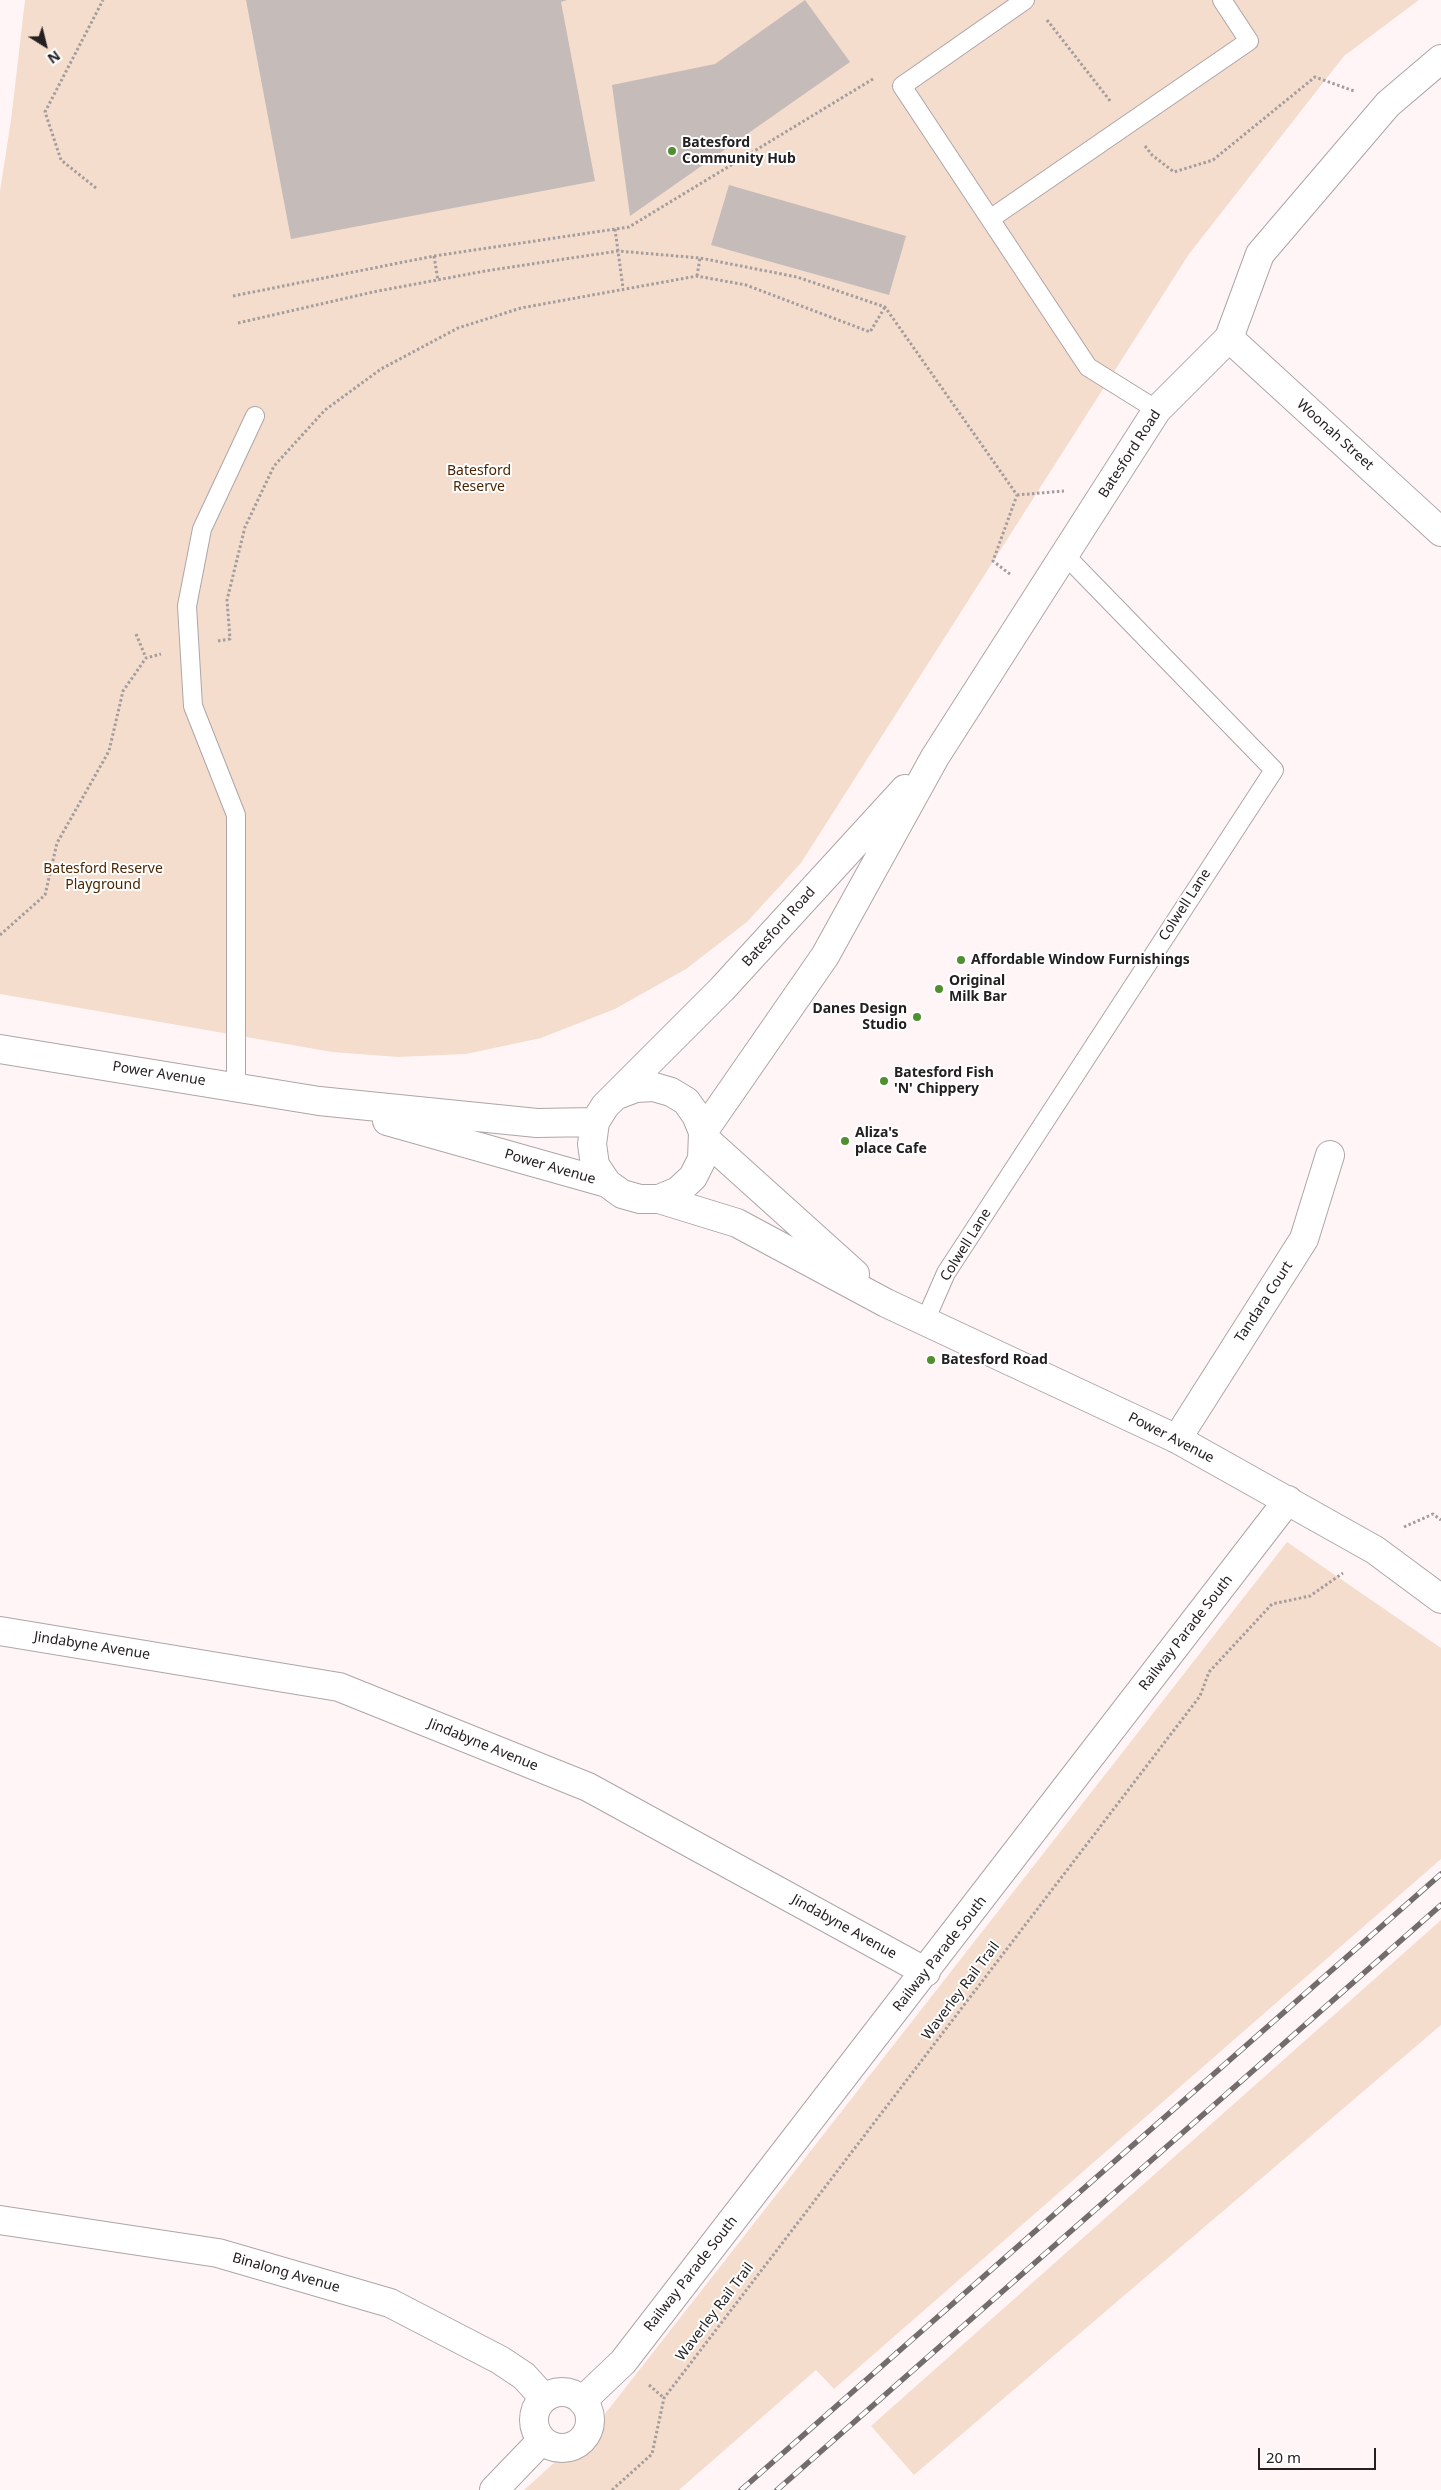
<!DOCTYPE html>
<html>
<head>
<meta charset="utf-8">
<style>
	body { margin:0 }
	#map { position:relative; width:1441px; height:2490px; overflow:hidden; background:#fff5f7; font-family:"Noto Sans",sans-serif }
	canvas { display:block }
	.north { position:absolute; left:20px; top:20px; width:50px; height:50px; -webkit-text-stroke:4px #fff; paint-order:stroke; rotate:144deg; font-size:14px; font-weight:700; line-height:20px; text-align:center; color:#242021 }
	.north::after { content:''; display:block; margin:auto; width:18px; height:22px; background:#242021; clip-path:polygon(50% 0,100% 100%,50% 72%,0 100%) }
	.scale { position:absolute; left:1258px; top:2448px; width:118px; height:22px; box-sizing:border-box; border:2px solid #242021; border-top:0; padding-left:6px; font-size:15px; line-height:18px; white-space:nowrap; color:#242021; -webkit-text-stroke:4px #fff; paint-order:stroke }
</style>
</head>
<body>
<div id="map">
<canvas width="1441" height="2490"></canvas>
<div class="north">N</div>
<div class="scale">20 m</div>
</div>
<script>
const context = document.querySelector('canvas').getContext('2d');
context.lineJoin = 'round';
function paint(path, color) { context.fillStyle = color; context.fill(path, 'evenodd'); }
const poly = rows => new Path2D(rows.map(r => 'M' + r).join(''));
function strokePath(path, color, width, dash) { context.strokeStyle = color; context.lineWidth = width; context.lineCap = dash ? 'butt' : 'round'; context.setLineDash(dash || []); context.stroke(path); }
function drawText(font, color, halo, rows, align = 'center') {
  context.font = font + ' "Noto Sans",sans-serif'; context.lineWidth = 4; context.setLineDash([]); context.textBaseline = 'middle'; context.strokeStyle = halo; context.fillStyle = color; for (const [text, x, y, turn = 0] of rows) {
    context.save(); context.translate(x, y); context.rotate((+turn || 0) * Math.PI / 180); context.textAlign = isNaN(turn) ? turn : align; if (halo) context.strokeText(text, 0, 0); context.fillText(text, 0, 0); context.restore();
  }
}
paint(poly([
	[25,0,1419,0,1344,56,1189,254,801,863,747,922,686,969,615,1009,541,1038,466,1054,398,1057,332,1052,0,994,0,191,11,120],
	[1287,1542,1441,1648,1441,1859,834,2389,816,2370,679,2490,524,2490,597,2424],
	[1441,1920,1441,2025,914,2475,871,2426]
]), '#f5ddcd');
paint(poly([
	[246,0,567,0,561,2,595,181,291,239],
	[805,0,850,62,630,216,612,85,715,64],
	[729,185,906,236,889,295,711,245]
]), '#c5bbb9');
const lane = poly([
	[1025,0,902,86,1088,367,1157,410],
	[990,219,1249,41,1222,0],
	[236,1086,236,815,193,706,187,606,202,529,255,416],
	[925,1321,946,1273,1274,770,1065,555]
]);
const street = poly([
	[1229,338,1441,532],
	[1177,1439,1304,1239,1330,1155],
	[0,1631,339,1687,588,1787,926,1972],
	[0,2220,218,2253,390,2303,500,2360,524,2376,544,2398],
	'534 2420a28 28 0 1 1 56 0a28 28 0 1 1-56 0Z',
	[582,2401,623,2362,1288,1500],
	[494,2490,542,2440]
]);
const secondary = poly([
	[0,1049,319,1101,537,1123,595,1122],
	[620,1094,636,1088,654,1087,671,1092,686,1101,696,1115,703,1132,702,1159,693,1177,678,1191,659,1199,640,1199,622,1194,607,1183,595,1165,592,1144,595,1122,605,1106,722,989,905,789],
	[387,1121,607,1183],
	[703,1132,825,956,935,757,1157,410,1229,338,1260,254,1388,104,1441,59],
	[704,1138,855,1274],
	[659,1199,737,1223,886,1303,1177,1439,1375,1550,1441,1599]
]);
strokePath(lane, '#aea5a7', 20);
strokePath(street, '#aea5a7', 30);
strokePath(secondary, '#aea5a7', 30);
strokePath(poly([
	[1047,20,1111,102],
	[1145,146,1152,155,1174,172,1213,160,1315,77,1354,91],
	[96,188,61,160,45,112,103,0],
	[615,229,623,288],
	[434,256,438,281],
	[697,276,700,258],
	[233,296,434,256,629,227,873,79],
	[238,323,373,292,485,271,618,251,700,258,797,277,885,307,1017,495,993,561,1011,575],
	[1017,495,1064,491],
	[136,634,146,658],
	[218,641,230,639,227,600,245,527,274,466,325,410,381,369,458,328,521,308,697,276,746,285,870,332,885,307],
	[0,935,45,895,57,843,109,751,123,691,146,658,161,654],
	[1404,1527,1433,1514,1441,1520],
	[649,2385,664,2398],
	[612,2490,652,2454,664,2398,1200,1696,1209,1672,1272,1604,1310,1596,1343,1573]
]), '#a49d9e', 3, [2.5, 2.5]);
strokePath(lane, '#fff', 18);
strokePath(street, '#fff', 28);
strokePath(secondary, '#fff', 28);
const rail = poly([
	[741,2490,1441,1874],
	[777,2490,1441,1905]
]);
strokePath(rail, '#726c6d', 5.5);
strokePath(rail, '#fff', 4, [11]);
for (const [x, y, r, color] of [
	[672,151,5,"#508f30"],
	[961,960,5,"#508f30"],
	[939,989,5,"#508f30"],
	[917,1017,5,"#508f30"],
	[884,1081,5,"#508f30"],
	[845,1141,5,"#508f30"],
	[931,1360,5,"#508f30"]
]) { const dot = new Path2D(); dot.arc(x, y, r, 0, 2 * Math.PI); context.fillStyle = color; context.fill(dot); strokePath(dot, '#fff', 2); }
drawText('bold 14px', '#242021', '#fff', [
	["Batesford",682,143],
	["Community Hub",682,159],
	["Affordable Window Furnishings",971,960],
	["Original",949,981],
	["Milk Bar",949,997],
	["Danes Design",907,1009,"right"],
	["Studio",907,1025,"right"],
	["Batesford Fish",894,1073],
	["'N' Chippery",894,1089],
	["Aliza's",855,1133],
	["place Cafe",855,1149],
	["Batesford Road",941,1360]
], 'left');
drawText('14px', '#242021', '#fff', [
	["Woonah Street",1335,435,42],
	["Batesford Road",1130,454,-57],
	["Colwell Lane",1185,905,-57],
	["Batesford Road",779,927,-48],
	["Power Avenue",159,1074,9],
	["Power Avenue",550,1167,16],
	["Colwell Lane",966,1245,-58],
	["Tandara Court",1264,1302,-57],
	["Power Avenue",1171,1438,27],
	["Railway Parade South",1186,1633,-52],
	["Jindabyne Avenue",92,1646,9],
	["Jindabyne Avenue",483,1745,22],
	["Jindabyne Avenue",844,1927,29],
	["Railway Parade South",940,1954,-52],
	["Waverley Rail Trail",961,1991,-53],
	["Binalong Avenue",286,2273,16],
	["Railway Parade South",691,2274,-52],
	["Waverley Rail Trail",715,2312,-53]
]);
drawText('14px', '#4c2500', '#fff', [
	["Batesford",479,471],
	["Reserve",479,487],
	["Batesford Reserve",103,869],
	["Playground",103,885]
]);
</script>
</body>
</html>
